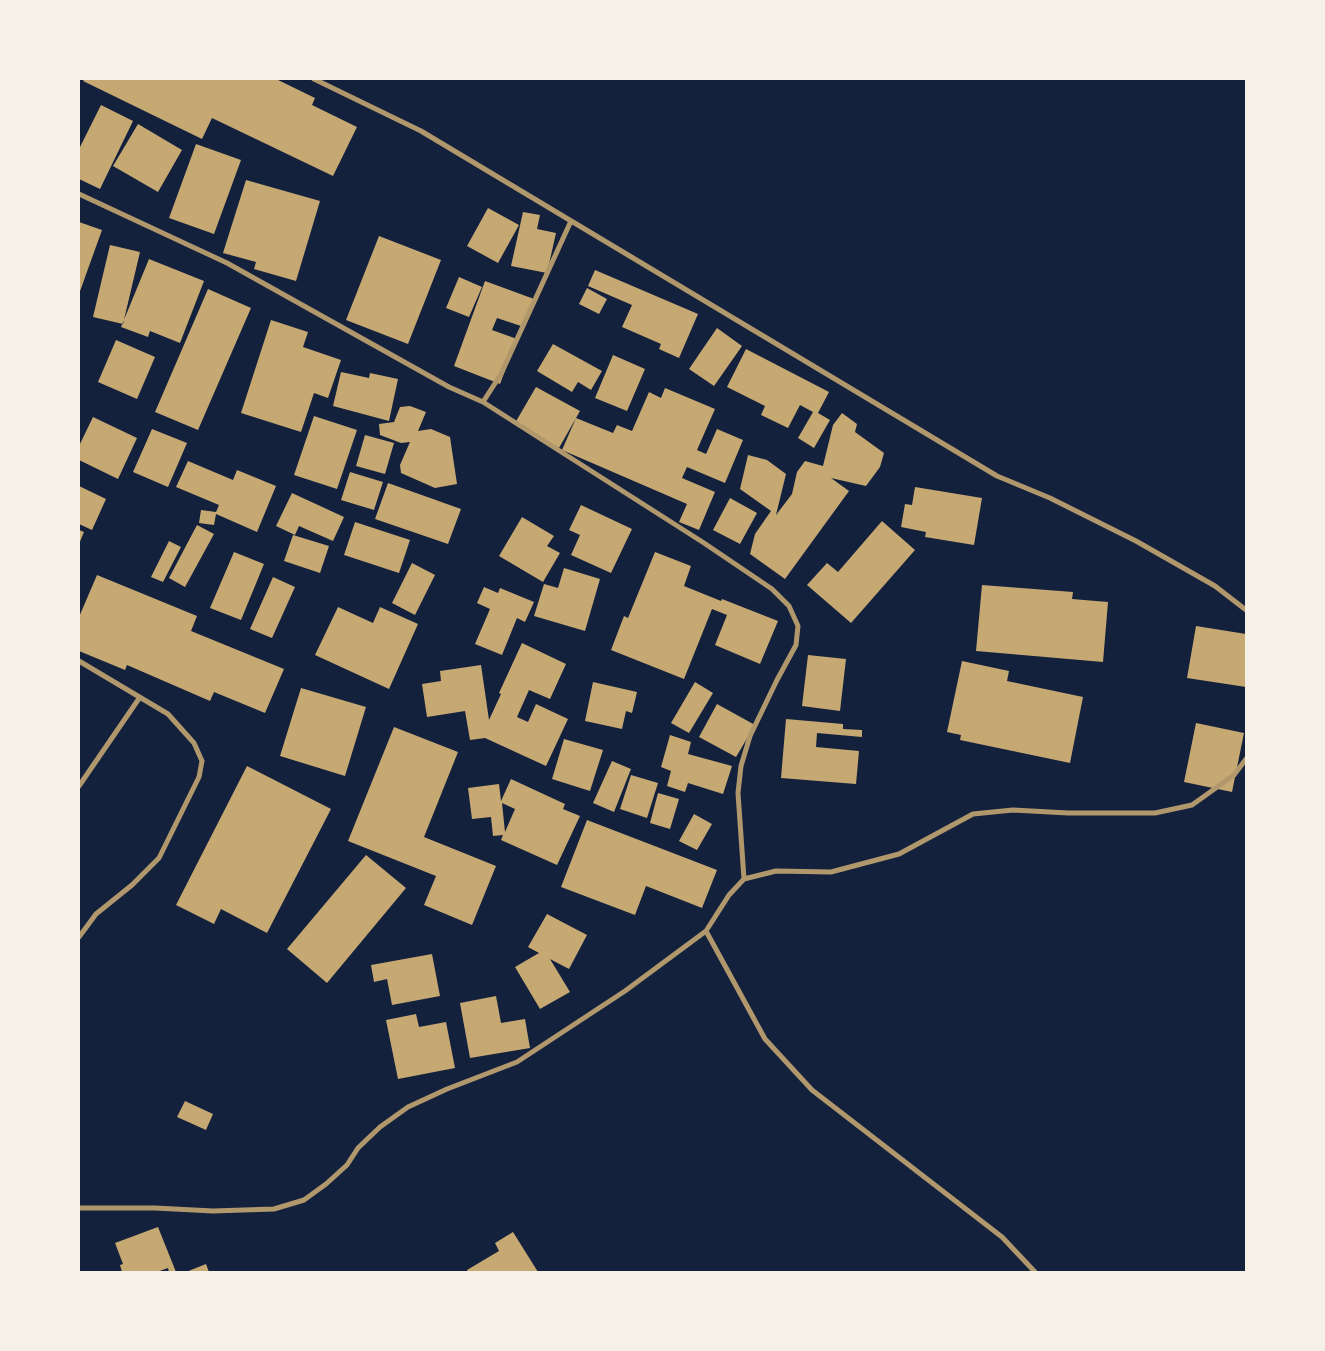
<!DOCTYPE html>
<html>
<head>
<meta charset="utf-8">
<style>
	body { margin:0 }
	#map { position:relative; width:1325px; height:1351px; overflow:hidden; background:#14213d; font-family:Helvetica,sans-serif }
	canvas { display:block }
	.frame { position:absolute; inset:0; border:80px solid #f6f1e7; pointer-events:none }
</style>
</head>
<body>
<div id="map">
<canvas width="1325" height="1351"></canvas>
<div class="frame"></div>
</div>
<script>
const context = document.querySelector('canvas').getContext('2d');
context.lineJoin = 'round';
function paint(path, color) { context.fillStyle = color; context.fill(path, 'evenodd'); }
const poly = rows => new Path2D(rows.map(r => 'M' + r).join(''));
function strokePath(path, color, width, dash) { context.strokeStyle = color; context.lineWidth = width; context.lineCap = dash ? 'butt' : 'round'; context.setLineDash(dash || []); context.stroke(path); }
paint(poly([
	[85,79,276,79,315,98,312,105,357,127,333,176,212,118,202,139,83,81],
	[101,105,133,121,100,189,79,179,79,149],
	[138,124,182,150,158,192,113,166],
	[196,144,241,160,214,234,169,218],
	[246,180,320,201,296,281,254,269,256,262,223,253],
	[488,208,519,225,498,263,467,246],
	[523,212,540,215,537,229,556,233,547,273,511,266],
	[79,222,102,230,79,294],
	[379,236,441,260,408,344,346,320],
	[110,245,140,252,123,324,93,317],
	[149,259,204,281,180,343,150,331,148,337,121,327],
	[595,270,698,314,679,358,659,349,661,344,622,327,632,305,588,286],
	[459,277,482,287,469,317,446,308],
	[485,281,534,299,524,327,497,318,492,330,517,339,500,384,454,366],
	[587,288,607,299,599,314,579,304],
	[208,289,251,308,198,430,155,412],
	[271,320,308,332,303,347,341,360,328,398,314,393,301,432,241,413],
	[717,328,742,346,714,386,689,369],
	[116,340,155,357,137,399,98,382],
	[553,344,602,371,591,390,578,382,572,392,537,371],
	[746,349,829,392,818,413,830,420,814,448,798,438,813,412,800,405,788,428,761,415,765,406,727,387],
	[613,355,645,369,627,411,595,398],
	[341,372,369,378,370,373,398,379,389,421,333,406],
	[536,387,580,411,559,448,515,423],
	[665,388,715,409,697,450,706,454,717,429,743,440,725,483,687,467,682,478,715,492,699,530,679,522,687,504,562,450,576,418,613,433,617,425,632,431,649,392,661,398],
	[410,406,426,412,418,431,431,429,450,437,457,484,435,488,401,473,400,465,410,442,401,443,380,435,379,424,394,422,400,407],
	[842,413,857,424,855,432,884,453,880,467,866,486,831,478,849,491,785,579,750,554,755,534,771,511,740,489,748,455,767,460,786,474,776,515,792,494,797,472,805,461,823,466,833,425],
	[314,416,357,430,337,489,294,475],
	[93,417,137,438,118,479,79,460,79,446],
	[152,429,187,443,168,487,133,472],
	[365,435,394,443,385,474,356,466],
	[188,461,233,480,237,470,276,486,257,532,216,514,214,525,199,523,201,510,216,512,219,505,176,487],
	[350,472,383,482,374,510,341,500],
	[388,483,461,509,448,544,375,519],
	[79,486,106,499,92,530,79,524],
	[915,487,982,498,974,545,925,537,926,532,901,527,905,504,912,505],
	[292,493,344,517,333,541,299,526,295,535,276,526],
	[730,498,757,513,740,544,713,530],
	[581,505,632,529,611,573,571,555,580,535,569,530],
	[522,517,554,536,547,546,560,553,543,582,499,556],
	[882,521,915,550,851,623,807,585,827,563,838,572],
	[355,522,410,540,399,573,344,555],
	[197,525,214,534,185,587,169,578],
	[79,530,84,532,79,544],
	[293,535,329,546,320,573,284,561],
	[169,541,181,547,163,582,151,577],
	[234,552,264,564,241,620,210,608],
	[655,552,691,566,684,586,721,601,722,599,778,621,760,664,715,645,727,615,712,609,684,679,611,650,624,616,628,618],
	[412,563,435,575,415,615,392,603],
	[564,568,600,579,585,631,534,616,544,584,558,588],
	[97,575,197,616,191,631,284,669,265,713,214,692,210,701,127,665,125,670,79,651,79,617],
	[273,577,295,587,272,638,250,629],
	[982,585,1073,592,1072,599,1108,602,1103,662,976,651],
	[484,587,498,593,500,588,534,602,525,622,517,618,502,655,475,644,490,609,477,603],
	[338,607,373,623,380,607,418,624,389,689,315,655],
	[1196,626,1246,634,1246,687,1187,678],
	[522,643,566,664,550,699,529,690,517,717,528,722,536,704,568,719,546,766,485,738,470,740,465,711,427,717,422,684,441,681,440,671,481,665,489,720,501,694,499,693],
	[808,655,846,659,840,711,802,706],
	[962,661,1009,671,1007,681,1083,697,1070,763,960,740,961,735,947,732],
	[593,682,637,692,632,713,626,711,622,729,585,721],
	[695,682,713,693,689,733,671,723],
	[301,688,366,707,345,776,280,756],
	[717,704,755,725,736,757,699,737],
	[786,719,843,724,843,729,862,730,862,737,817,733,816,747,859,751,856,784,781,778],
	[1196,723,1244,733,1232,792,1184,782],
	[394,727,458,752,424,837,496,866,472,925,424,905,436,876,348,841],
	[670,735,691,742,688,754,732,766,723,794,688,783,685,792,667,786,671,771,661,767],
	[564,739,603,750,590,791,552,779],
	[612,761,631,769,614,812,593,803],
	[247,766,331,809,267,933,221,909,214,924,176,905],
	[631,775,658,783,647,818,620,809],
	[511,779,565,804,563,809,580,816,557,865,501,840,503,835,493,836,491,817,472,819,468,788,499,784,501,801],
	[502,803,515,809,505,832],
	[658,793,679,799,670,829,650,823],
	[694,814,712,824,697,850,679,841],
	[587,820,717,870,702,908,646,886,635,915,561,887],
	[366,855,406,888,327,983,287,949],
	[547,914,587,935,569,969,550,959,570,992,540,1009,515,967,539,953,528,947],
	[432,954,440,996,392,1005,387,979,374,982,371,965],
	[496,996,501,1023,525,1019,530,1048,470,1058,460,1003],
	[416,1014,419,1027,446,1022,455,1068,398,1079,386,1020],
	[185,1101,213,1114,206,1130,177,1117],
	[158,1227,176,1272,169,1272,168,1268,157,1272,122,1272,120,1265,123,1264,115,1243],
	[513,1232,538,1272,468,1272,467,1270,499,1251,495,1243],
	[206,1264,209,1272,186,1272]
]), '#c6a872');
strokePath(poly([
	[314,79,421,131,997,476,1050,498,1136,541,1215,586,1246,610],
	[79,194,227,263,449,387,483,402,501,374,571,221],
	[483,402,704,543,772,589,789,606,798,626,796,645,777,680,750,736,741,766,738,793,744,879],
	[79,661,168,714,194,743,202,761,199,777,159,858,132,885,96,914,79,937],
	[79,786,140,697],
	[706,931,765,1039,812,1090,1002,1237,1035,1272],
	[79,1208,155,1208,213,1211,274,1209,304,1200,326,1184,347,1165,358,1148,380,1127,408,1107,447,1089,517,1062,625,991,706,931,729,895,744,879,776,871,831,872,899,854,973,814,1013,810,1068,813,1155,813,1192,805,1234,775,1246,759]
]), '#b1986c', 5);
</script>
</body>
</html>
